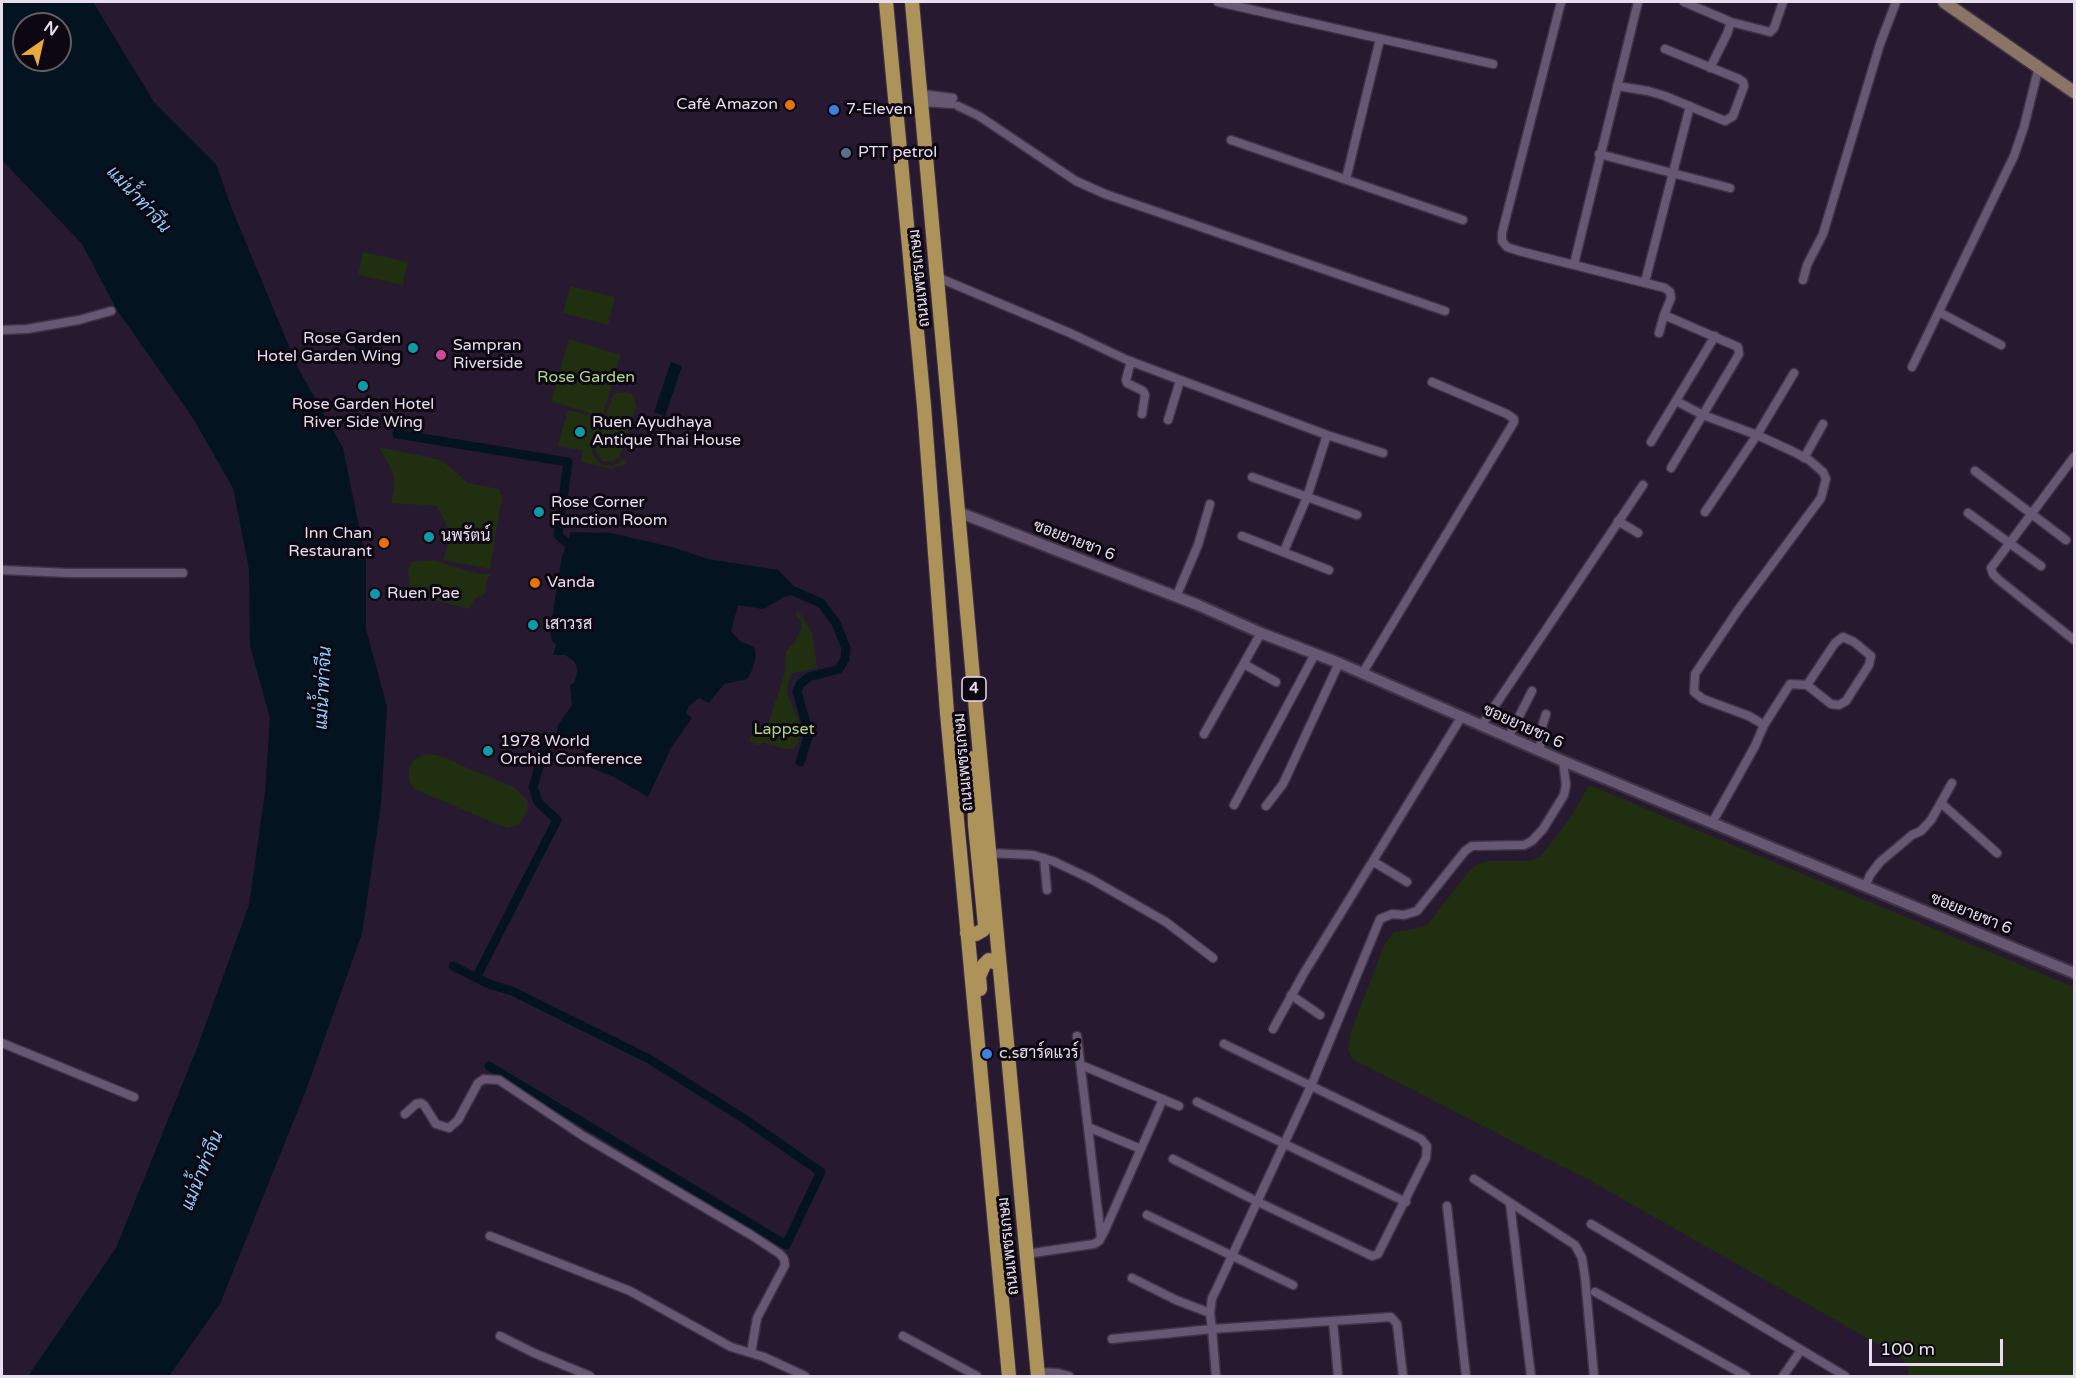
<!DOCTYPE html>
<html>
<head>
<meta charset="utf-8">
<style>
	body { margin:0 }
	#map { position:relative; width:2076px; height:1378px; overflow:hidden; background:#271930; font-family:"Varela Round",sans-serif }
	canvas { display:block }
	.frame { position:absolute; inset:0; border:3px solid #e7dded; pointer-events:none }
	.north { position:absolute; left:12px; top:12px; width:60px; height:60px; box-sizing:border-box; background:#0d0711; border:2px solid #645d69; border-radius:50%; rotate:34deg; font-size:16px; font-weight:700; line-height:24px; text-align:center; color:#e7dded }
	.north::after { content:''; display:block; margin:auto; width:21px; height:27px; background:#ebaa39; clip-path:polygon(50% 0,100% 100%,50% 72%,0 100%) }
	.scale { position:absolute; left:1869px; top:1339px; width:134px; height:27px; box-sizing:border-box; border:3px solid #e7dded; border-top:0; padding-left:8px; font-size:18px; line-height:21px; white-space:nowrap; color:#e7dded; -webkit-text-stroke:4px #0d0711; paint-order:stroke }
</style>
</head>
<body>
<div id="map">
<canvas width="2076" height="1378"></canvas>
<div class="frame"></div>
<div class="north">N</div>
<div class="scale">100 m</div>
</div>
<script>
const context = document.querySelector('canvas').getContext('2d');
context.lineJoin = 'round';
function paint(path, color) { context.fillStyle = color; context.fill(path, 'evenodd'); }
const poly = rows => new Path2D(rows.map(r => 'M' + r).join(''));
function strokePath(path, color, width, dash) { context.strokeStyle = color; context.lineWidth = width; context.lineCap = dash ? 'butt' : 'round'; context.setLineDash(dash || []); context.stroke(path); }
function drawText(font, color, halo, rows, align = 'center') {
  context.font = font + ' "Varela Round",Sarabun,sans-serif'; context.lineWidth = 6; context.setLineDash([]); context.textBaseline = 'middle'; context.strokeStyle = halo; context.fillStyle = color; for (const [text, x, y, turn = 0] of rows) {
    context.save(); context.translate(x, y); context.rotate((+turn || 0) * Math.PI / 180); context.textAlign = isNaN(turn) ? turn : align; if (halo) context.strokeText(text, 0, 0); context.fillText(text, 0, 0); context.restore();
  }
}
paint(poly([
	[363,252,408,262,403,285,358,275],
	[570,286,615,297,608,325,563,313],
	[569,339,621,355,602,417,551,401],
	[624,392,630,393,634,397,636,407,620,456,613,462,603,461,596,452,595,446,612,398,616,393],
	[568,410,602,419,592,450,593,455,599,463,607,466,613,466,622,460,625,460,625,464,612,469,581,462,583,451,558,445],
	[379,447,441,460,468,483,499,489,502,497,490,569,443,560,447,549,449,530,437,506,391,503,395,485,392,471],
	[434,560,468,571,480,574,491,573,486,582,485,594,474,599,470,609,409,594,410,582,408,571,411,562],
	[798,610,812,632,817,668,793,673,788,682,787,693,802,729,798,743,793,749,785,749,763,742,759,746,749,740,753,733,763,734,765,733,785,673,786,651,795,642,802,627,800,619,796,615],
	[426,754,437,755,515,788,527,800,528,810,519,825,507,828,414,789,409,781,409,767,414,760],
	[1589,785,2074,987,2074,1376,1909,1376,1908,1366,1899,1356,1589,1180,1352,1059,1348,1050,1351,1031,1384,946,1390,937,1395,932,1419,928,1428,924,1469,871,1478,864,1489,861,1531,861,1541,856,1573,814]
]), '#202f10');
paint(poly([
	[2,2,93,2,154,102,216,164,232,209,298,368,343,448,366,561,366,629,387,707,381,804,362,934,306,1090,220,1304,169,1376,28,1376,116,1248,197,1048,249,905,265,792,270,718,250,646,249,569,233,488,193,418,117,310,82,244,2,160],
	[24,24,60,24,60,60,24,60],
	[355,337,360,338,363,342,368,339,374,341,375,344,371,350,373,356,370,360,362,359,353,363,350,360,349,356,356,350,352,342],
	[671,362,682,366,665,416,654,412],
	[571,532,611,533,672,547,708,559,778,570,795,587,792,595,784,597,763,609,738,605,731,631,740,641,754,647,756,656,752,670,747,679,724,684,709,703,699,698,689,706,686,713,692,718,671,748,648,797,614,777,591,768,587,763,587,757,584,751,578,748,564,744,554,752,558,725,572,705,570,685,574,683,578,670,574,661,565,655,553,655,556,644,552,641,550,631,562,557]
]), '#031420');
strokePath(poly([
	[397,434,568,462,558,535,567,543],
	[793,591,821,603,836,623,846,648,845,659,839,669,809,677,800,684,797,692,809,734,800,762],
	[453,966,489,984,512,991,649,1059,743,1118,821,1172,786,1245,489,1066],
	[476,978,557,820,538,802,533,787,545,747,556,738]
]), '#031420', 9);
const minor = poly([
	[1218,2,1493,64],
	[1561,2,1502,233,1502,241,1507,247,1519,251,1665,288,1670,292,1671,298,1664,315,1738,347,1739,354,1735,361,1671,468],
	[1684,2,1731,22,1770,32,1774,28,1783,2],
	[1710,68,1727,34,1731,22],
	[1617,86,1648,91,1665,96,1725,121,1733,116,1744,86,1743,82,1739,79,1665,49],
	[922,94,953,98],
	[922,102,952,104],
	[958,106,979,116,1076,181,1105,194,1445,311],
	[1231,140,1463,220],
	[1599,154,1730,188],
	[1346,179,1380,39],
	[1574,264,1638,2],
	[937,277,1070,333,1127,360,1327,435,1383,453],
	[1803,280,1807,265,1823,234,1880,44,1896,2],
	[1645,282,1690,106],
	[1939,312,2001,345],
	[2,330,27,329,79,320,111,311],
	[1659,333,1664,315],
	[1131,361,1126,380,1127,383,1143,391,1145,395,1142,414],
	[1912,367,2014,156,2024,127,2039,66],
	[1676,401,1703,415,1757,435,1792,451,1809,460,1823,472,1826,479,1821,498,1738,610,1695,674,1694,692,1703,699,1749,716,1764,725,1755,746,1712,823],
	[1168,420,1180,381],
	[1651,442,1715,336],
	[2074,457,1991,568,1993,574,1999,580,2074,640],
	[1804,458,1823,424],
	[1975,471,2066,540],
	[1252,477,1357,515],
	[1705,512,1757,435,1794,373],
	[1968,513,2041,566],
	[1618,521,1638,533],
	[1242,536,1329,570],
	[1284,551,1307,497,1327,435],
	[2,570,68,573,183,573],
	[1176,597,1198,545,1210,504],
	[1244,664,1276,682],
	[1362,674,1514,422,1514,419,1507,414,1432,382],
	[1482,725,1643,485],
	[1764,725,1790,684,1807,685,1831,704,1839,705,1846,701,1869,665,1871,656,1854,642,1843,637,1835,643,1807,685],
	[1204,734,1261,633],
	[1509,736,1532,691],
	[1540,750,1541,730,1546,714],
	[1941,803,1997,853],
	[1234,805,1315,654],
	[1266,806,1283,784,1339,663],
	[989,853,1033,855,1053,861,1091,879,1166,922,1213,958],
	[1044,858,1047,890],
	[1374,862,1407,882],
	[1865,887,1870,875,1880,862,1912,835,1921,831,1931,820,1952,783],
	[1291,995,1320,1015],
	[1273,1029,1304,973,1462,716],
	[1077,1036,1101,1237],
	[2,1043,134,1097],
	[1081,1065,1179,1106],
	[1197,1102,1406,1202],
	[405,1114,416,1104,421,1103,424,1105,436,1124,449,1128,458,1120,478,1083,484,1079,499,1080,583,1136,751,1235,780,1254,784,1259,785,1265,757,1318,751,1353],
	[1088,1127,1141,1149],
	[1173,1159,1258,1202,1372,1256,1378,1254,1426,1158,1427,1146,1421,1139,1224,1044],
	[1474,1179,1575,1245,1582,1258,1585,1277,1594,1376],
	[1510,1203,1531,1376],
	[1447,1206,1466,1376],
	[1147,1215,1293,1285],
	[1591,1224,1845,1376],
	[490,1236,630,1291,731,1347,764,1357,805,1376],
	[1026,1254,1094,1244,1099,1241,1105,1230,1163,1099],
	[1132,1278,1176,1300,1210,1313,1212,1298,1217,1288,1311,1086,1380,919,1392,914,1404,915,1417,911,1465,851,1472,846,1524,845,1532,841,1543,829,1564,795,1566,785,1563,761],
	[1595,1292,1746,1376],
	[1210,1313,1212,1329,1391,1317,1397,1324,1403,1376],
	[1333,1321,1338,1376],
	[500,1336,534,1353,590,1376],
	[903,1336,977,1376],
	[1112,1339,1212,1329,1216,1376],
	[1038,1372,1058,1373,1069,1376],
	[1783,1376,1801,1350]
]);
const tertiary = poly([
	[958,512,1198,605,1261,633,1339,663,1563,761,2074,973]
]);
const secondary = poly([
	[1944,2,2074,92]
]);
const primary = poly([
	[886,2,924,406,947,713,1009,1376],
	[912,2,976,711,1038,1376],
	[967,933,976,934,983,930,985,925,975,825,973,758],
	[980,989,979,976,984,965,989,960,999,964]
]);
strokePath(minor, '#3f3446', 11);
strokePath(tertiary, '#3f3446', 14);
strokePath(secondary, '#3f3446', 15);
strokePath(primary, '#3f3446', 16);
strokePath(minor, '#675772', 8);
strokePath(tertiary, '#675772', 10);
strokePath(secondary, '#8a7466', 12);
strokePath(primary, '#ad925a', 14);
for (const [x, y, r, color] of [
	[790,105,6,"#e8710a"],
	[834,110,6,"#3f7fe0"],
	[846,153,6,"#5c6f8a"],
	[413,348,6,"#0f9aa8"],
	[441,355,6,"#d1479c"],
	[363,386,6,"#0f9aa8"],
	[580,432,6,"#0f9aa8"],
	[539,512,6,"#0f9aa8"],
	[429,537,6,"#0f9aa8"],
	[384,543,6,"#e8710a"],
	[535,583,6,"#e8710a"],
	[375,594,6,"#0f9aa8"],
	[533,625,6,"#0f9aa8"],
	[488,751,6,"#0f9aa8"],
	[987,1054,6,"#3f7fe0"]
]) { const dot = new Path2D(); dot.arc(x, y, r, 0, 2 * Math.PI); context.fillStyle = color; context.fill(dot); strokePath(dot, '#0d0711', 2); }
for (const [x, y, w] of [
	[974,689,24]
]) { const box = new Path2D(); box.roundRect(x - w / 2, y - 12, w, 24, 4.5); context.fillStyle = '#0d0711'; context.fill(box); strokePath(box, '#e7dded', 1.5); }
drawText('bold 15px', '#e7dded', null, [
	["4",974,689]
]);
drawText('16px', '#e7dded', '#0d0711', [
	["Café Amazon",778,105,"right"],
	["7-Eleven",846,110],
	["PTT petrol",858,153],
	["Rose Garden",401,339,"right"],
	["Hotel Garden Wing",401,357,"right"],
	["Sampran",453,346],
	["Riverside",453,364],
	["Rose Garden Hotel",363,405,"center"],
	["River Side Wing",363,423,"center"],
	["Ruen Ayudhaya",592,423],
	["Antique Thai House",592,441],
	["Rose Corner",551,503],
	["Function Room",551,521],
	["Inn Chan",372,534,"right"],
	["Restaurant",372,552,"right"],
	["นพรัตน์",441,537],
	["Vanda",547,583],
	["Ruen Pae",387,594],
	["เสาวรส",545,625],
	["1978 World",500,742],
	["Orchid Conference",500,760],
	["c.sฮาร์ดแวร์",999,1054]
], 'left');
drawText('16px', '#e7dded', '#0d0711', [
	["ถนนเพชรเกษม",920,278,-96],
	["ซอยยายชา 6",1074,541,21],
	["ซอยยายชา 6",1523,727,24],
	["ถนนเพชรเกษม",964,762,-95],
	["ซอยยายชา 6",1971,914,22],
	["ถนนเพชรเกษม",1009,1246,-96]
]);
drawText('16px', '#afd987', '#0d0711', [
	["Rose Garden",586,378],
	["Lappset",784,730]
]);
drawText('italic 18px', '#8dcffd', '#0d0711', [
	["แม่น้ำท่าจีน",138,200,47],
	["แม่น้ำท่าจีน",324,688,-87],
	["แม่น้ำท่าจีน",203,1171,-68]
]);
</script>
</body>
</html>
